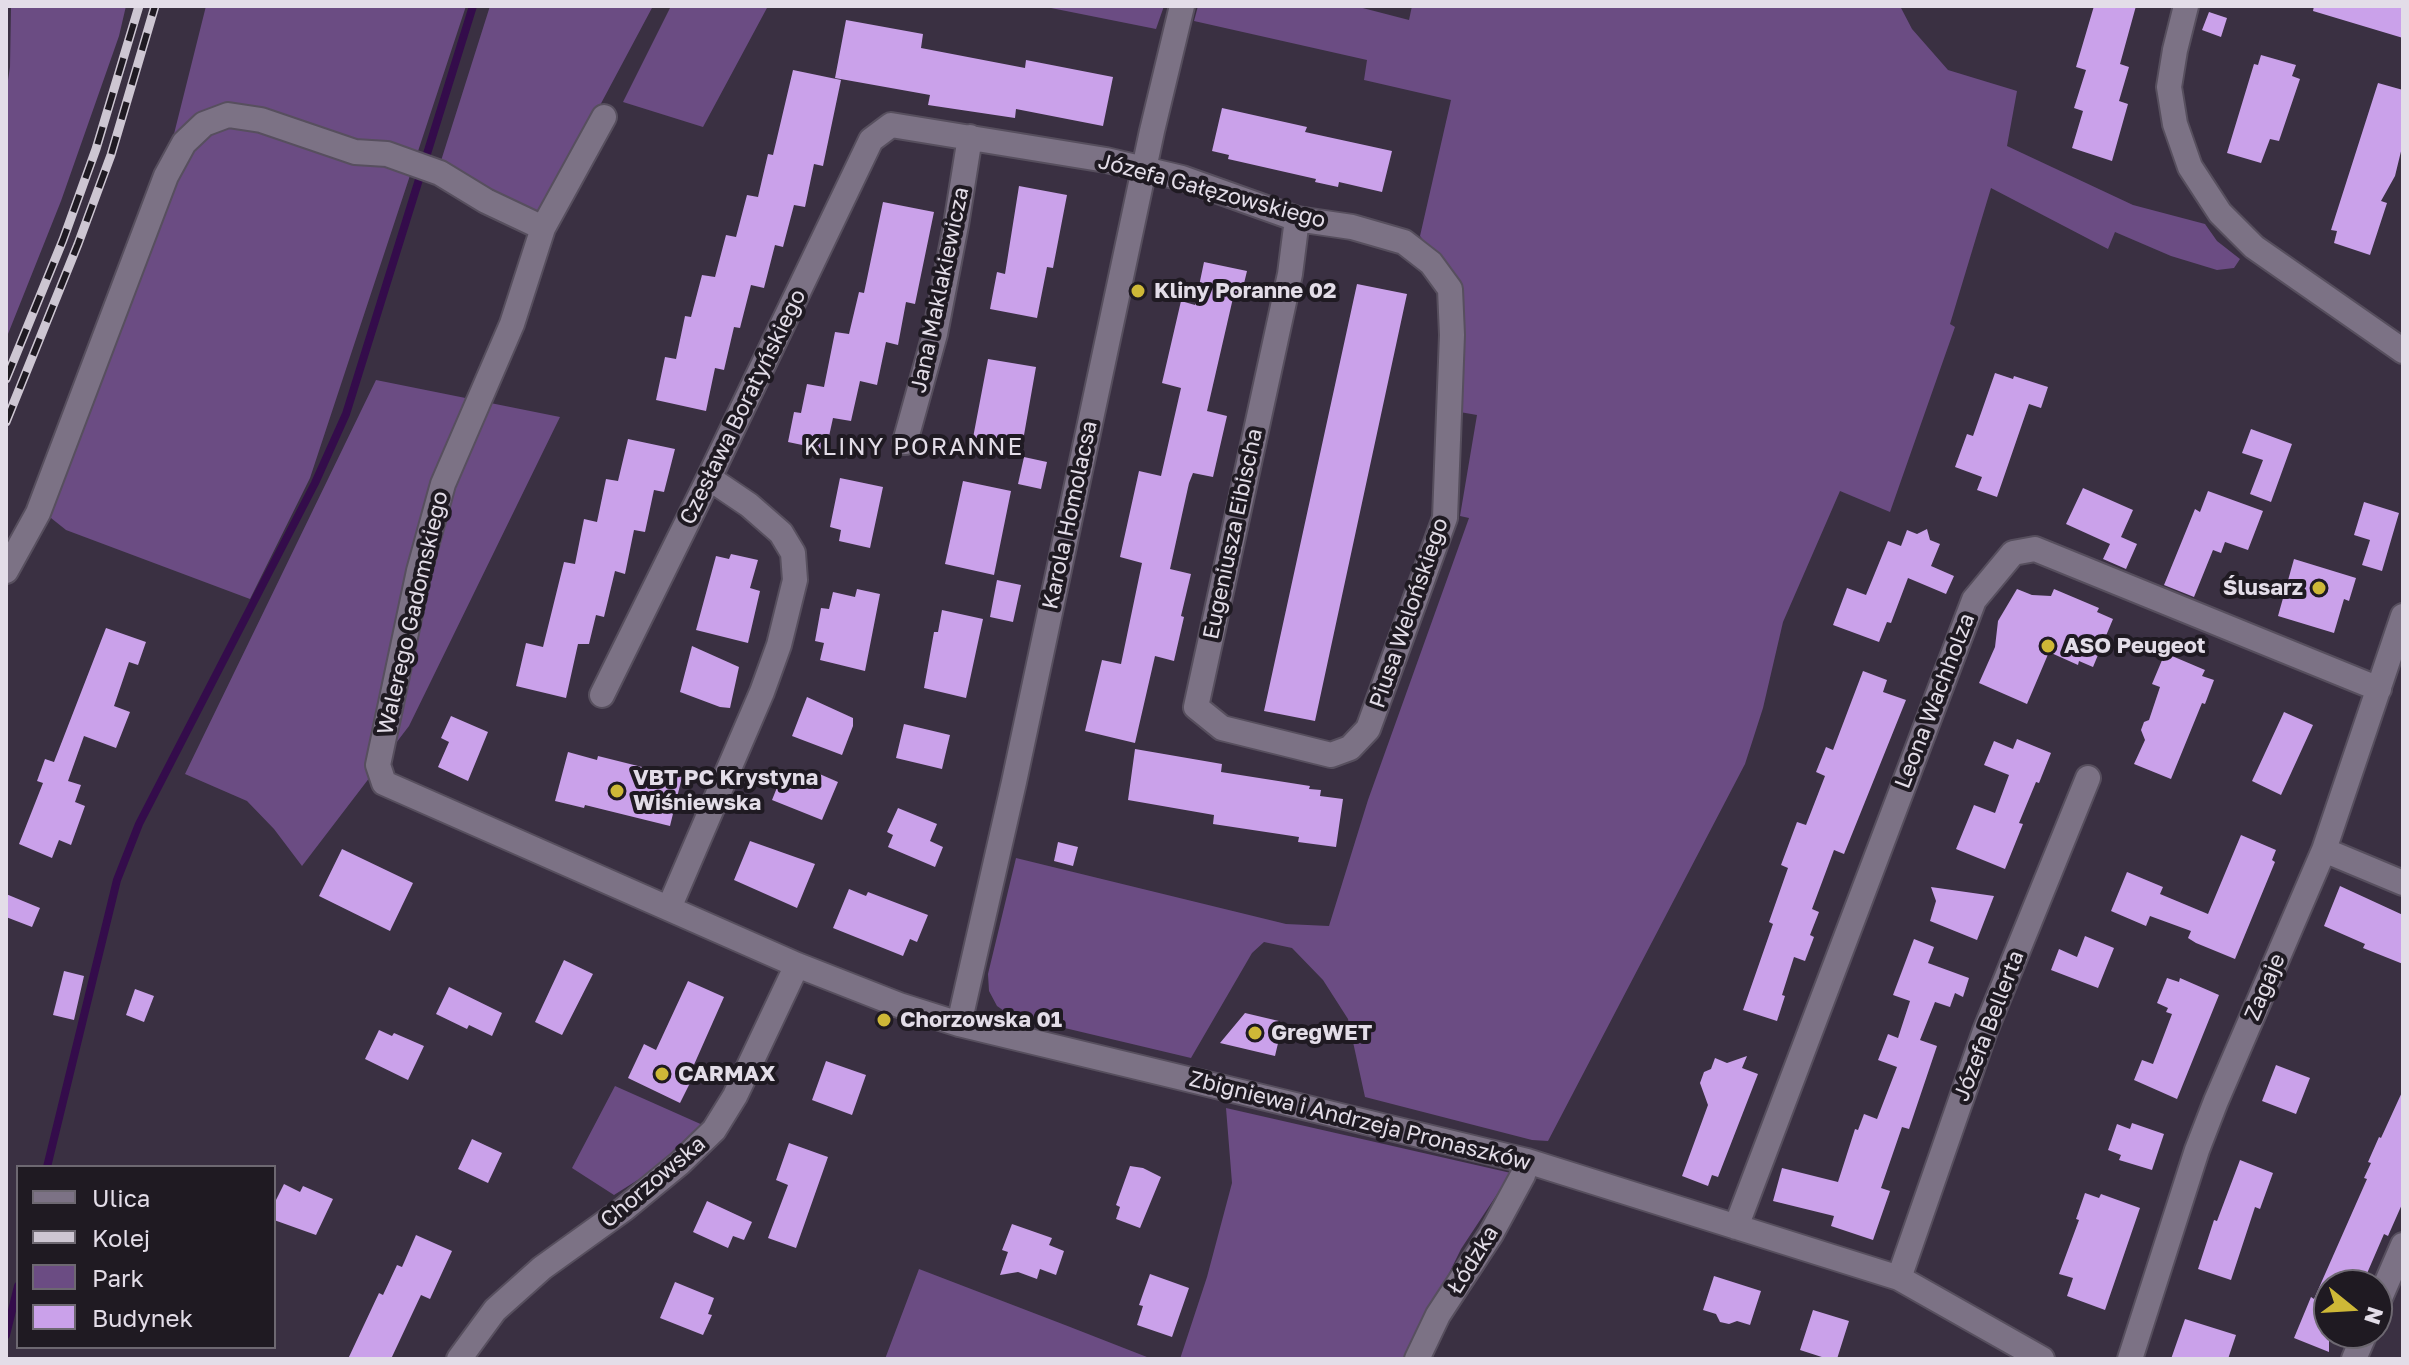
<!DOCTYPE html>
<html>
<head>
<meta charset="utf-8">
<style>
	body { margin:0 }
	#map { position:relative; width:2409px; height:1365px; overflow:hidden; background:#3a3042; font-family:"Golos Text",sans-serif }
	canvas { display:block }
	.frame { position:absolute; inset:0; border:8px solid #e3dde8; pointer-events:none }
	.legend { position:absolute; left:16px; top:1165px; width:260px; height:184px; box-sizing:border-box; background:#1f1a22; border:2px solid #6d6871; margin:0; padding:10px 14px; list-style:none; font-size:24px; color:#e3dde8 }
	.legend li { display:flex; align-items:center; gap:16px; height:40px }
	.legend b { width:40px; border:2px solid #6d6871 }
	.north { position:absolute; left:2313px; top:1269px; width:80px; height:80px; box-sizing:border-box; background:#1f1a22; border:2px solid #6d6871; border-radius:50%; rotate:108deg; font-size:22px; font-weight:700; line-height:32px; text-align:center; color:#e3dde8 }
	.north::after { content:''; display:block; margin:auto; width:28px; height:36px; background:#ceb837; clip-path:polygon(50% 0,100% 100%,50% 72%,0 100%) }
</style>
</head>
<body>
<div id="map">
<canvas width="2409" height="1365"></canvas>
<div class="frame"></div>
<ul class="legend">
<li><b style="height:10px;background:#7c7285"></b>Ulica</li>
<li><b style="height:10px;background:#cdc6d2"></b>Kolej</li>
<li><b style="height:22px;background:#6b4c83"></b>Park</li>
<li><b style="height:22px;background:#caa1ea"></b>Budynek</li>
</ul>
<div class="north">N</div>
</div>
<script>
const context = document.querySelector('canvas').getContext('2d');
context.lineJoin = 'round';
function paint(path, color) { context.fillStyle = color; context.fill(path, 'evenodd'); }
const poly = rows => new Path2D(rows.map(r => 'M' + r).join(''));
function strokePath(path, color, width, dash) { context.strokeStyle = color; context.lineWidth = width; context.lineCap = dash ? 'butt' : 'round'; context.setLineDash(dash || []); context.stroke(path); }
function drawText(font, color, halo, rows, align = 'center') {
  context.font = font + ' "Golos Text",sans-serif'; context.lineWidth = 8; context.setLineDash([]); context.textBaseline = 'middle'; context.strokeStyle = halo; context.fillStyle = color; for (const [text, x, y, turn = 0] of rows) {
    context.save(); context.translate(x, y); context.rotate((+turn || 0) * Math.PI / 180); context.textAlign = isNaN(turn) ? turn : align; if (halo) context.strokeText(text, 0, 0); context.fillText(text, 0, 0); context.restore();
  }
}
paint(poly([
	[11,6,126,6,119,36,61,201,6,339,6,94,10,67],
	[206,6,466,6,310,478,250,599,66,530,41,510,168,158],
	[490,6,653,6,542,214,440,164],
	[671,6,768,6,703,127,623,102],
	[1041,6,1164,6,1156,29],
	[1198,6,1355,6,1409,20,1412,6,1900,6,1912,29,1948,70,2017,91,2007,146,2133,205,2205,224,2217,241,2240,259,2234,268,2217,270,2171,256,2115,232,2108,249,1991,188,1950,324,1955,327,1890,512,1840,491,1783,622,1763,708,1745,764,1548,1141,1532,1140,1365,1097,1348,1019,1323,980,1292,948,1264,942,1252,953,1191,1058,1010,1015,997,1006,989,991,988,974,1016,858,1286,924,1329,926,1368,800,1469,518,1460,516,1477,415,1454,411,1454,278,1420,236,1451,100,1364,80,1367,60,1194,21],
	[376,380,560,417,409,726,302,866,274,829,247,801,185,774],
	[615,1086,705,1126,674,1157,614,1195,572,1168],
	[1226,1108,1511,1173,1461,1249,1407,1359,1180,1359,1207,1277,1232,1183],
	[919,1269,1065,1325,1152,1359,885,1359]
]), '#6b4c83');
strokePath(poly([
	[47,1167,117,880,139,824,315,483,346,414,473,6],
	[6,1335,18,1286]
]), '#340c4b', 8);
paint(poly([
	[2094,6,2136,6,2120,64,2129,67,2119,101,2128,104,2112,161,2072,148,2083,111,2074,108,2086,70,2076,67],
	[2314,6,2403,6,2403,38,2313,11],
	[2209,12,2227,18,2221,37,2202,30],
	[846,20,923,34,921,48,1025,68,1026,60,1113,77,1103,126,1016,109,1015,118,928,105,930,95,835,78],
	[2261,55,2296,65,2292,76,2300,79,2279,141,2270,139,2261,163,2227,153,2254,64,2258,65],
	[793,70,841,80,823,166,814,164,805,207,794,205,783,247,775,245,764,288,751,285,740,328,734,327,724,370,715,368,706,411,656,400,665,357,676,359,685,316,691,317,702,275,715,277,726,235,736,237,747,195,758,197,768,154,773,155],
	[2378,83,2403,90,2403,143,2395,176,2381,201,2387,203,2370,255,2334,243,2337,231,2331,230],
	[1222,108,1307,127,1305,132,1392,151,1382,192,1339,182,1338,187,1315,182,1316,179,1228,159,1229,155,1212,151],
	[1019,186,1067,195,1053,268,1047,267,1037,318,990,309,997,272,1005,274],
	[883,202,934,212,915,304,906,302,898,345,886,342,877,385,860,381,851,421,833,418,826,450,788,442,794,412,801,413,807,384,824,387,835,332,849,334,859,292,864,293],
	[1204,262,1247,271,1240,300,1233,298,1207,411,1227,416,1213,477,1193,473,1189,483,1170,569,1191,574,1181,616,1184,617,1174,661,1155,656,1135,743,1085,731,1102,660,1121,664,1142,563,1120,557,1139,471,1161,476,1181,388,1162,383,1181,301,1195,305],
	[1357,284,1407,294,1315,721,1264,711],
	[988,359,1036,367,1021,452,972,443],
	[1995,373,2013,379,2014,376,2048,387,2041,408,2029,404,1997,497,1977,490,1982,477,1955,467,1967,434,1973,436],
	[2251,429,2292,444,2271,502,2250,494,2263,460,2242,453],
	[628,439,675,449,664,492,654,490,645,532,634,530,625,574,615,571,604,617,596,615,589,644,578,644,566,698,516,686,526,643,543,647,564,562,575,564,584,519,597,522,606,479,618,481],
	[1024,457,1047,462,1041,489,1018,484],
	[840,478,883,487,870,548,839,541,841,530,830,527],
	[963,481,1011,491,994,575,945,564],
	[2083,488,2133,510,2121,537,2137,544,2126,569,2103,559,2110,544,2066,524],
	[2208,491,2263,511,2248,550,2225,542,2221,553,2213,550,2194,597,2164,585,2195,509,2200,512],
	[2364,502,2399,513,2382,571,2362,565,2370,540,2354,535],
	[1927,529,1930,540,1940,544,1931,566,1954,576,1946,594,1908,578,1891,623,1887,622,1879,642,1833,625,1847,588,1866,595,1888,541,1901,546,1907,530,1917,534],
	[731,554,758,560,750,588,760,591,748,643,696,630,716,556,729,559],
	[2294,559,2356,578,2349,601,2344,599,2334,633,2278,616],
	[997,580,1021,585,1013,622,990,617],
	[857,589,880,594,865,671,820,660,824,643,815,641,821,608,829,609,833,592,855,597],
	[2017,589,2032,595,2051,596,2054,589,2099,608,2097,612,2113,619,2093,667,2079,661,2078,665,2049,652,2027,704,1979,683,1995,647,1998,621],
	[942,610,983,619,966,698,924,688,934,632,938,632],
	[106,628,146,642,138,665,129,662,114,706,130,712,116,748,84,736,68,781,81,785,75,802,85,806,71,845,59,840,52,858,19,844,43,783,37,781,45,759,54,762],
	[692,646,739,667,730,708,720,707,680,692],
	[2165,653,2205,670,2202,676,2214,680,2205,704,2202,703,2171,779,2134,764,2145,740,2141,730,2144,722,2149,720,2160,687,2152,684],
	[1863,671,1887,680,1883,692,1906,700,1844,854,1834,850,1812,909,1819,912,1810,935,1814,937,1805,961,1794,957,1782,995,1785,996,1777,1021,1743,1010,1773,924,1769,922,1788,868,1781,865,1797,822,1806,825,1825,776,1816,772,1826,747,1833,750],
	[807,697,853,718,853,726,842,755,792,736],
	[2284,712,2313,725,2281,795,2252,781],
	[451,716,488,732,468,781,438,767,449,742,441,738],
	[904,724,950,735,942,769,896,758],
	[2017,739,2051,753,2039,783,2036,782,2019,823,2023,824,2005,869,1956,849,1974,805,1995,813,2009,775,1984,765,1994,741,2013,749],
	[1135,749,1222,764,1221,772,1310,786,1309,789,1321,790,1320,796,1343,799,1336,847,1298,842,1299,837,1213,824,1214,815,1128,800],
	[568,752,597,760,598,756,682,777,670,826,585,805,584,808,555,801],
	[815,772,838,782,822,820,772,800,782,775,809,788],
	[898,808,937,824,930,841,943,847,935,867,888,847,893,835,887,832],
	[2241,835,2276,850,2272,860,2275,862,2235,959,2196,943,2188,938,2191,931,2150,916,2146,926,2111,911,2127,872,2163,887,2160,894,2208,914],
	[750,841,815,864,797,908,734,880],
	[1058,842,1078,847,1073,866,1054,861],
	[342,849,413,883,390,931,319,896],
	[2340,886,2403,915,2403,964,2363,948,2365,944,2324,926],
	[1931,887,1994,896,1977,940,1930,921,1936,901],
	[849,889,866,896,868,892,928,915,917,942,910,939,903,956,833,928],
	[6,894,40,908,32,927,6,917],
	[2085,936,2114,948,2098,988,2051,970,2059,949,2077,957],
	[1914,939,1934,947,1928,963,1969,978,1963,997,1955,993,1950,1007,1935,1002,1920,1040,1937,1046,1909,1129,1902,1127,1881,1188,1890,1191,1873,1240,1831,1226,1834,1216,1773,1201,1782,1168,1838,1182,1855,1129,1858,1130,1864,1114,1877,1119,1897,1067,1878,1060,1888,1034,1898,1038,1910,1001,1893,995],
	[564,960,593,974,562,1035,535,1022],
	[64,971,84,976,74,1020,53,1015],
	[2167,978,2179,982,2180,978,2219,995,2177,1099,2134,1080,2142,1060,2153,1064,2172,1014,2166,1012,2168,1008,2157,1003],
	[688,981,724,997,693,1067,697,1069,680,1103,628,1078,644,1044,656,1050],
	[449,987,502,1013,492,1036,469,1025,467,1029,436,1014],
	[135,989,154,996,144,1022,126,1015],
	[1245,1013,1283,1022,1275,1056,1220,1043],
	[379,1030,392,1036,394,1033,424,1046,408,1080,365,1059],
	[1747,1056,1742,1068,1758,1074,1718,1177,1712,1175,1708,1186,1682,1176,1708,1105,1700,1083,1704,1072,1711,1069,1715,1058,1727,1063],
	[826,1061,866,1075,852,1115,812,1100],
	[2276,1065,2310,1078,2296,1114,2262,1101],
	[2403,1090,2403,1202,2388,1236,2384,1234,2362,1285,2329,1285,2329,1352,2294,1338,2311,1297,2314,1299,2367,1179,2364,1178,2371,1163,2368,1162,2379,1137,2381,1138],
	[2132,1123,2164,1134,2152,1170,2119,1160,2121,1155,2108,1150,2117,1124,2130,1129],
	[472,1139,502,1153,488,1183,458,1169],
	[789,1143,828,1157,796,1248,768,1238,788,1185,776,1180],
	[2240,1160,2273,1173,2260,1209,2255,1207,2231,1280,2198,1269,2214,1220,2217,1221],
	[1130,1166,1143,1168,1161,1177,1140,1228,1116,1219,1120,1207,1116,1205],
	[284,1184,300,1192,303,1186,333,1199,316,1235,274,1220,274,1204],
	[2085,1193,2099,1198,2101,1194,2140,1208,2105,1310,2067,1296,2073,1278,2059,1274,2079,1220,2076,1219],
	[707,1201,752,1222,744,1240,733,1236,728,1248,693,1232],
	[1012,1224,1052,1238,1049,1245,1064,1251,1056,1275,1040,1269,1037,1279,1018,1272,1000,1275,1008,1252,1002,1250],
	[416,1235,452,1251,430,1299,421,1295,391,1359,348,1359,379,1293,383,1295,397,1265,402,1267],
	[1150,1274,1189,1288,1172,1337,1137,1325,1143,1306,1139,1305],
	[1714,1276,1761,1291,1750,1325,1737,1321,1729,1324,1720,1322,1716,1314,1703,1310],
	[675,1282,714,1298,708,1314,712,1315,703,1335,660,1318],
	[1813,1310,1849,1321,1837,1359,1828,1359,1800,1350],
	[2185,1319,2236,1335,2228,1359,2171,1359]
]), '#caa1ea');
const street = poly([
	[2186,6,2175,50,2169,87,2175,124,2190,167,2220,213,2254,247,2403,351],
	[604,117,543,228,512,324,443,484,419,571,378,765,384,783,797,965,899,1005,959,1024,1527,1161,1899,1278,2042,1359],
	[905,442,935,334,956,225,970,137],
	[6,571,38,513,166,176,184,143,204,124,228,115,261,120,355,152,387,154,440,173,486,201,543,228],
	[602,695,709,478,871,140,891,125,1106,160,1182,178,1297,219,1352,227,1404,242,1431,263,1450,289,1452,335,1445,518,1368,729,1350,748,1331,755,1222,728,1196,707,1290,274,1297,219],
	[2324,850,2403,883],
	[669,908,762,692,779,645,795,580,793,553,781,533,749,505,709,478],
	[959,1024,1014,782,1152,131,1182,6],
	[1736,1227,1974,600,2013,553,2035,549,2379,689],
	[1899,1278,1985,1031,2088,778],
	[2377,1305,2403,1245],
	[459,1359,495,1310,542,1268,624,1209,680,1163,714,1130,735,1096,797,965],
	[1417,1359,1438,1315,1491,1234,1523,1175,1527,1161],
	[2130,1359,2197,1150,2216,1101,2324,850,2403,616],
	[2354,1359,2365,1333]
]);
strokePath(street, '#574f5e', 28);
strokePath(street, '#7c7285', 24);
const rail = poly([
	[6,379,63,240,96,149,139,6],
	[6,422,78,244,111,155,155,6]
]);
strokePath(rail, '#cdc6d2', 9);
strokePath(rail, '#1f1a22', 6, [18]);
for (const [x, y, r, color] of [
	[1138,291,8,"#ceb837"],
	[2319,588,8,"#ceb837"],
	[2048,646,8,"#ceb837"],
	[617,791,8,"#ceb837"],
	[884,1020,8,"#ceb837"],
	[1255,1033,8,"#ceb837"],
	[662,1074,8,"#ceb837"]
]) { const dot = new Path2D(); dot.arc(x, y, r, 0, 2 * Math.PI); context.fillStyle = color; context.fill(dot); strokePath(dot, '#1f1a22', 3); }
drawText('22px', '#e3dde8', '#1f1a22', [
	["Józefa Gałęzowskiego",1212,191,15],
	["Jana Maklakiewicza",940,290,-78],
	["Czesława Boratyńskiego",743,407,-64],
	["Karola Homolacsa",1070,515,-78],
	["Eugeniusza Eibischa",1233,534,-78],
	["Walerego Gadomskiego",413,613,-77],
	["Piusa Welońskiego",1409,613,-71],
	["Leona Wachholza",1935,701,-69],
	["Zagaje",2265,987,-67],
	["Józefa Bellerta",1989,1026,-69],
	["Zbigniewa i Andrzeja Pronaszków",1360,1121,14],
	["Chorzowska",653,1182,-40],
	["Łódzka",1473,1260,-58]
]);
drawText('bold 22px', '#e3dde8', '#1f1a22', [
	["Kliny Poranne 02",1154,291],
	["Ślusarz",2303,588,"right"],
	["ASO Peugeot",2064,646],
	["VBT PC Krystyna",633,778],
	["Wiśniewska",633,803],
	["Chorzowska 01",900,1020],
	["GregWET",1271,1033],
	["CARMAX",678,1074]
], 'left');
context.letterSpacing = '2px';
drawText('24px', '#e3dde8', '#1f1a22', [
	["KLINY PORANNE",914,447]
]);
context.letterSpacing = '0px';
</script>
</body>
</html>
